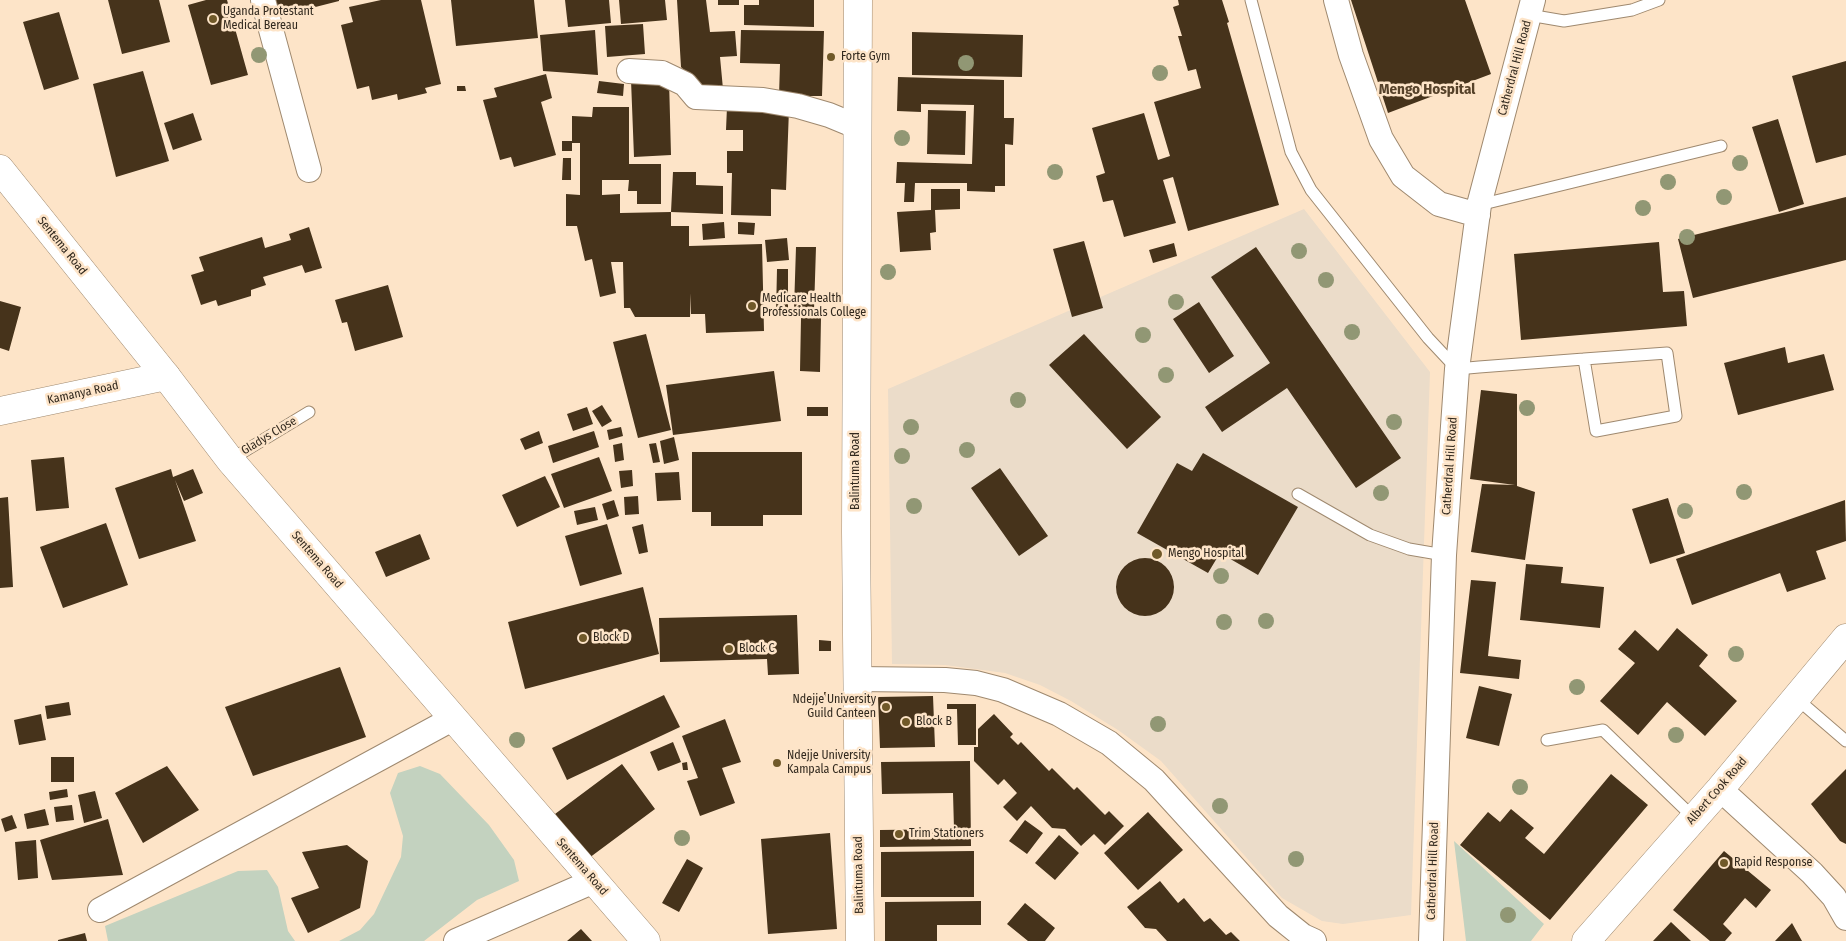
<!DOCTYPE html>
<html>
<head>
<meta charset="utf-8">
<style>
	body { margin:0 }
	canvas { display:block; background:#fde4c8 }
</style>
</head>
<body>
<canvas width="1846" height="941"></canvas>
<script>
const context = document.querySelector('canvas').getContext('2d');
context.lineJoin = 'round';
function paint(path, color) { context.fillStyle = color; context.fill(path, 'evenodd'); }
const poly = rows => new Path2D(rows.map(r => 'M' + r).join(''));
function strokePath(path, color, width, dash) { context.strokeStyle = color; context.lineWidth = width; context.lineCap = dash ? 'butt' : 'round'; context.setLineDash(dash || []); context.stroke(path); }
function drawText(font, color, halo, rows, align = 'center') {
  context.font = font + ' "Fira Sans Condensed",sans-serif'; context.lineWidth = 5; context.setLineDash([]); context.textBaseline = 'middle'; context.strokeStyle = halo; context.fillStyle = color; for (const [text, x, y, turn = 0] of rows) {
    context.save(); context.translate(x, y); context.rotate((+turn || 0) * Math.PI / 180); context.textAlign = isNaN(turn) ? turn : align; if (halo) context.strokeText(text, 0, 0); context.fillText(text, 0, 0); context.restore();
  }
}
paint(poly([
	[1304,209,1430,372,1411,915,1343,924,1322,921,1282,898,1161,761,1118,730,1071,701,1040,685,1005,673,945,665,892,664,888,389]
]), '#ebdcc9');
paint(poly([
	[420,766,440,774,489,825,514,860,519,881,477,900,424,941,339,941,360,930,374,914,401,857,403,836,390,793,398,773],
	[1454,841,1544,924,1531,941,1466,941],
	[267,870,278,887,288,931,295,941,108,941,105,926,238,871]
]), '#c3d2bf');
paint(poly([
	[108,0,159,0,170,42,122,54],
	[206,0,227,0,248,75,211,85,188,5],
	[274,0,339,0,339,1,276,17],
	[381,0,421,0,441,84,425,88,427,93,398,100,397,94,372,100,369,86,357,89,341,25,353,22,349,7],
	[451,0,534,0,538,38,456,46],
	[565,0,609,0,611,23,568,27],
	[619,0,665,0,667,20,621,24],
	[677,0,706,0,710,32,735,31,737,56,720,57,723,89,699,91,698,79,692,79,681,67],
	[718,0,739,0,739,5,718,5],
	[759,0,814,0,814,27,744,25,744,5,759,5],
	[1178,0,1222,0,1229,22,1227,23,1279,205,1188,231,1173,177,1163,180,1176,223,1124,237,1113,200,1103,202,1096,176,1105,173,1092,128,1144,113,1158,160,1170,156,1154,102,1201,88,1196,69,1188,71,1178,36,1182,36,1173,7,1179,5],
	[1351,0,1465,0,1491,74,1388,113],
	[59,12,79,79,44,90,23,22],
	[643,24,645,54,607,57,605,26],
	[595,30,598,75,543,71,540,35],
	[741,30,824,31,822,96,779,96,780,64,740,63],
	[912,32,1023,35,1022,77,912,75],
	[1846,61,1846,155,1816,163,1792,76],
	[143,71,169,161,116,177,93,84],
	[546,74,552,98,541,102,556,155,514,167,511,157,500,160,483,100,497,97,494,88],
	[898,77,1004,80,1004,118,1014,118,1013,145,1005,144,1005,186,995,186,995,192,967,191,967,183,915,183,914,202,904,202,905,183,896,183,897,162,972,164,974,105,921,104,921,112,897,111],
	[669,79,671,155,634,157,631,80],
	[599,81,624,84,623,96,597,93],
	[457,86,465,86,466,91,457,91],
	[593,107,629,107,629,164,661,164,661,204,637,204,637,191,628,191,629,180,602,180,602,195,620,194,620,213,671,212,671,226,689,226,689,246,762,244,764,331,706,333,705,314,691,314,691,293,690,317,635,317,630,308,624,308,623,262,611,262,616,293,600,297,592,259,585,261,577,226,566,226,566,194,580,195,580,143,572,143,572,151,562,151,562,141,572,141,572,116,592,117],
	[727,107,789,109,786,190,771,189,771,216,731,215,732,173,727,173,727,151,743,151,743,130,726,130],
	[928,110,966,111,965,155,927,154],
	[193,113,202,140,173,150,164,123],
	[1778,119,1804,204,1779,212,1752,127],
	[563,158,571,158,571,180,562,180],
	[673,172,696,172,696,185,723,186,723,214,671,212],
	[931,189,960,189,960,209,935,210,936,232,930,233,931,250,900,252,897,212,931,210],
	[1846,197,1846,260,1693,298,1678,239],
	[724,222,725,238,703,240,702,224],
	[738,222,755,223,754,235,738,234],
	[309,227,322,268,305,273,302,265,263,277,266,285,251,290,251,296,218,306,216,300,201,305,191,275,204,271,199,257,262,237,265,248,291,240,289,234],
	[787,238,789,260,767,262,765,240],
	[1084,241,1103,308,1072,317,1053,249],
	[1659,242,1663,292,1684,291,1687,326,1521,340,1514,254],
	[1174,243,1177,256,1153,263,1149,250],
	[796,247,816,247,814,310,794,309],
	[1256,247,1401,458,1356,488,1287,388,1222,432,1205,407,1270,363,1211,277],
	[777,269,788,269,788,314,776,314],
	[388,285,403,337,355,351,347,322,342,323,335,300],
	[0,301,21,307,9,351,0,348],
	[1199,302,1234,356,1209,373,1173,319],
	[801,318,821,318,820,372,800,371],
	[646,334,671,430,638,438,613,342],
	[1084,334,1161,417,1127,449,1049,365],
	[1785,347,1788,363,1824,354,1834,390,1738,415,1724,363],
	[774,371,781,421,673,435,666,385],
	[1481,390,1517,394,1517,486,1535,492,1525,560,1471,552,1482,484,1515,485,1470,479],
	[602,405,612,421,602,427,592,411],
	[587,407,593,424,573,431,567,414],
	[807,407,828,407,828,416,807,416],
	[621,427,623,436,609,440,607,430],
	[539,431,543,443,525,450,520,439],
	[594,431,599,447,553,463,548,446],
	[674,437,679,460,664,464,660,441],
	[622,443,624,460,615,462,613,445],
	[656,443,660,462,653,463,649,444],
	[692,452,802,452,802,515,763,515,763,526,711,526,711,512,692,512],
	[1203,453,1298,507,1258,575,1220,553,1208,573,1137,533,1177,463,1192,471],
	[64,457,69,508,36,511,31,460],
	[599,457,612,491,564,508,551,474],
	[1000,468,1048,536,1019,556,971,488],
	[171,469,173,477,193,469,203,493,184,501,175,480,196,541,139,559,115,488],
	[632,470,633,486,621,488,619,471],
	[679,472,681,500,657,501,655,473],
	[545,476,560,507,517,527,502,495],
	[638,496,639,514,625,515,624,497],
	[8,497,13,587,0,588,0,498],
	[1668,498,1685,553,1650,564,1632,509],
	[614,500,619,516,607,520,602,504],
	[1845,500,1846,541,1816,551,1826,579,1787,592,1780,573,1692,605,1676,559],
	[595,507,598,520,577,525,574,511],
	[106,523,128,585,63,608,40,547],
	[607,524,622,574,580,586,565,536],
	[643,524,648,552,639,554,632,527],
	[420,534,430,559,386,577,375,552],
	'1116 587a29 29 0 1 1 58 0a29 29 0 1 1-58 0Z',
	[1526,564,1563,567,1561,583,1604,587,1600,628,1520,620],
	[1471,580,1496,582,1488,656,1521,660,1519,679,1460,673],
	[643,587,659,654,525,689,508,622],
	[797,615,799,674,768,675,767,659,660,662,659,618],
	[1677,628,1708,655,1699,666,1737,701,1705,736,1667,702,1638,735,1600,701,1635,663,1618,649,1635,630,1658,651],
	[819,640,831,641,831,651,819,651],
	[340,667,366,737,253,776,225,707],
	[1479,686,1512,694,1499,746,1466,738],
	[824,692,830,692,831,700,825,701],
	[664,695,680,727,567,780,552,748],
	[933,696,935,747,880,748,878,697],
	[69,702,71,715,47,719,45,706],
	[947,704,976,704,976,745,958,745,957,709,947,709],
	[41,714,46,740,19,745,14,720],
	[994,714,1013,734,1010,737,1018,745,1021,742,1049,771,1052,768,1074,790,1077,787,1105,815,1109,811,1124,826,1105,845,1094,834,1081,846,1065,829,1052,828,1031,806,1017,821,1003,807,1017,793,1004,779,998,785,974,761,974,747,978,747,978,729],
	[725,719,741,762,722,768,735,803,700,816,687,781,698,778,682,736],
	[673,742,681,762,658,771,650,752],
	[51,757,74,757,74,782,51,782],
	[970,761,971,846,880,847,880,830,954,829,953,793,882,794,881,762],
	[687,762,688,770,683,770,682,763],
	[622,764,655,809,589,858,555,814],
	[167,766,199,810,143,843,115,793],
	[1846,769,1846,844,1840,841,1811,804],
	[1611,774,1648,805,1550,920,1460,845,1488,812,1500,822,1511,809,1534,828,1525,838,1544,854],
	[67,789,68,797,50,800,49,792],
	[95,791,102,818,84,823,78,795],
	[72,805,74,820,56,822,54,807],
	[45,809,49,825,27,829,24,814],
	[1148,812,1183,850,1138,890,1104,853],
	[12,815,17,828,5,832,1,819],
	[108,819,123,875,52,880,40,840],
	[1025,820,1043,833,1027,854,1009,841],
	[830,833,837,929,768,934,761,839],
	[1059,835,1079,853,1055,880,1035,863],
	[36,840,38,878,18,880,15,842],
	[347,845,368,861,360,908,308,933,291,898,319,888,302,852],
	[974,851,974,897,881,897,881,852],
	[1724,851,1771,890,1756,908,1745,898,1723,924,1732,933,1725,941,1710,941,1673,910],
	[687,859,703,868,679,912,662,903],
	[1160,881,1178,903,1184,898,1204,922,1210,918,1226,935,1231,932,1240,941,1167,941,1156,929,1145,928,1127,907],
	[981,901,981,925,937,925,937,941,885,941,885,902],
	[1025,903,1055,928,1045,941,1028,941,1007,924],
	[1671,922,1691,941,1653,941],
	[1792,923,1802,941,1775,941],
	[581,929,592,941,567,941],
	[85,933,87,941,58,941,58,940]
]), '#46331b');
const service = poly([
	[1251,0,1291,152,1311,190,1428,338,1457,369,1479,367,1584,359,1667,353,1676,416,1596,431,1584,359],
	[1529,15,1564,21,1632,10,1659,0],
	[1479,205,1721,146],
	[230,460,309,412],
	[1298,494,1370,535,1409,549,1444,555],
	[1796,698,1846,741],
	[1547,740,1603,730,1694,818]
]);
const minor = poly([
	[263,0,309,170],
	[1336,0,1351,55,1381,139,1403,176,1439,204,1478,215],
	[629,71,662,73,685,84,696,97,763,100,798,106,829,115,858,127],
	[857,679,945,680,976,683,1003,690,1059,714,1109,743,1154,780,1278,916,1303,936,1314,941],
	[1720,789,1812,873,1834,897,1846,918],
	[100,910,454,718],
	[456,941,594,881],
	[1431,941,1444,555,1457,369,1479,205,1533,0]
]);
const tertiary = poly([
	[0,411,166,376]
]);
const secondary = poly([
	[858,0,856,532,860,941],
	[0,169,166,376,230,460,646,941],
	[1586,941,1720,789,1846,638]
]);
strokePath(service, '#9f896f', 13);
strokePath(minor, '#9f896f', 26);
strokePath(tertiary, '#9f896f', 29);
strokePath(secondary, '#9f896f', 29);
strokePath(service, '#fff', 11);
strokePath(minor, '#fff', 24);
strokePath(tertiary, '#fff', 28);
strokePath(secondary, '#fff', 28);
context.fillStyle = '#919774';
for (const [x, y] of [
	[259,55],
	[966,63],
	[1160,73],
	[902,138],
	[1740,163],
	[1055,172],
	[1668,182],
	[1724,197],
	[1643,208],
	[1687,237],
	[1299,251],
	[888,272],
	[1326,280],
	[1176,302],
	[1352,332],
	[1143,335],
	[1166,375],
	[1018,400],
	[1527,408],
	[1394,422],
	[911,427],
	[967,450],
	[902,456],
	[1744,492],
	[1381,493],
	[914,506],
	[1685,511],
	[1221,576],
	[1266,621],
	[1224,622],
	[1736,654],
	[1577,687],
	[1158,724],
	[1676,735],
	[517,740],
	[1520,787],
	[1220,806],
	[682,838],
	[1296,859],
	[1508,915]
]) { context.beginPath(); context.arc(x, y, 8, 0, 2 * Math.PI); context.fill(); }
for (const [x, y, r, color] of [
	[213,19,5,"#705929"],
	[831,57,5,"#705929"],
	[752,306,5,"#705929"],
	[1157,554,6,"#705929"],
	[583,638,5,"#705929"],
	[729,649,5,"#705929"],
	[886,707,5,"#705929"],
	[906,722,5,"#705929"],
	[777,763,5,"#705929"],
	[899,834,5,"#705929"],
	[1724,863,5,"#705929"]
]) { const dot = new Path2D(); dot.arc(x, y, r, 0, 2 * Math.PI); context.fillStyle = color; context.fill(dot); strokePath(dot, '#fde4c8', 2); }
drawText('12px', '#32291e', '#fde4c8', [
	["Uganda Protestant",223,12],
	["Medical Bereau",223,26],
	["Forte Gym",841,57],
	["Medicare Health",762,299],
	["Professionals College",762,313],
	["Mengo Hospital",1168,554],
	["Block D",593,638],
	["Block C",739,649],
	["Ndejje University",876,700,"right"],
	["Guild Canteen",876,714,"right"],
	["Block B",916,722],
	["Ndejje University",787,756],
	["Kampala Campus",787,770],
	["Trim Stationers",909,834],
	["Rapid Response",1734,863]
], 'left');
drawText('12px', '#32291e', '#fde4c8', [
	["Catherdral Hill Road",1515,68,-75],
	["Sentema Road",62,246,51],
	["Kamanya Road",83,393,-12],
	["Gladys Close",269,436,-31],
	["Catherdral Hill Road",1450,466,-86],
	["Balintuma Road",856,471,-90],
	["Sentema Road",317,560,49],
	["Albert Cook Road",1717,791,-49],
	["Sentema Road",582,867,49],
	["Catherdral Hill Road",1433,871,-88],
	["Balintuma Road",859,875,-91]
]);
drawText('bold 15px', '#56422a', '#fde4c8', [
	["Mengo Hospital",1427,90]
]);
</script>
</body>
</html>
